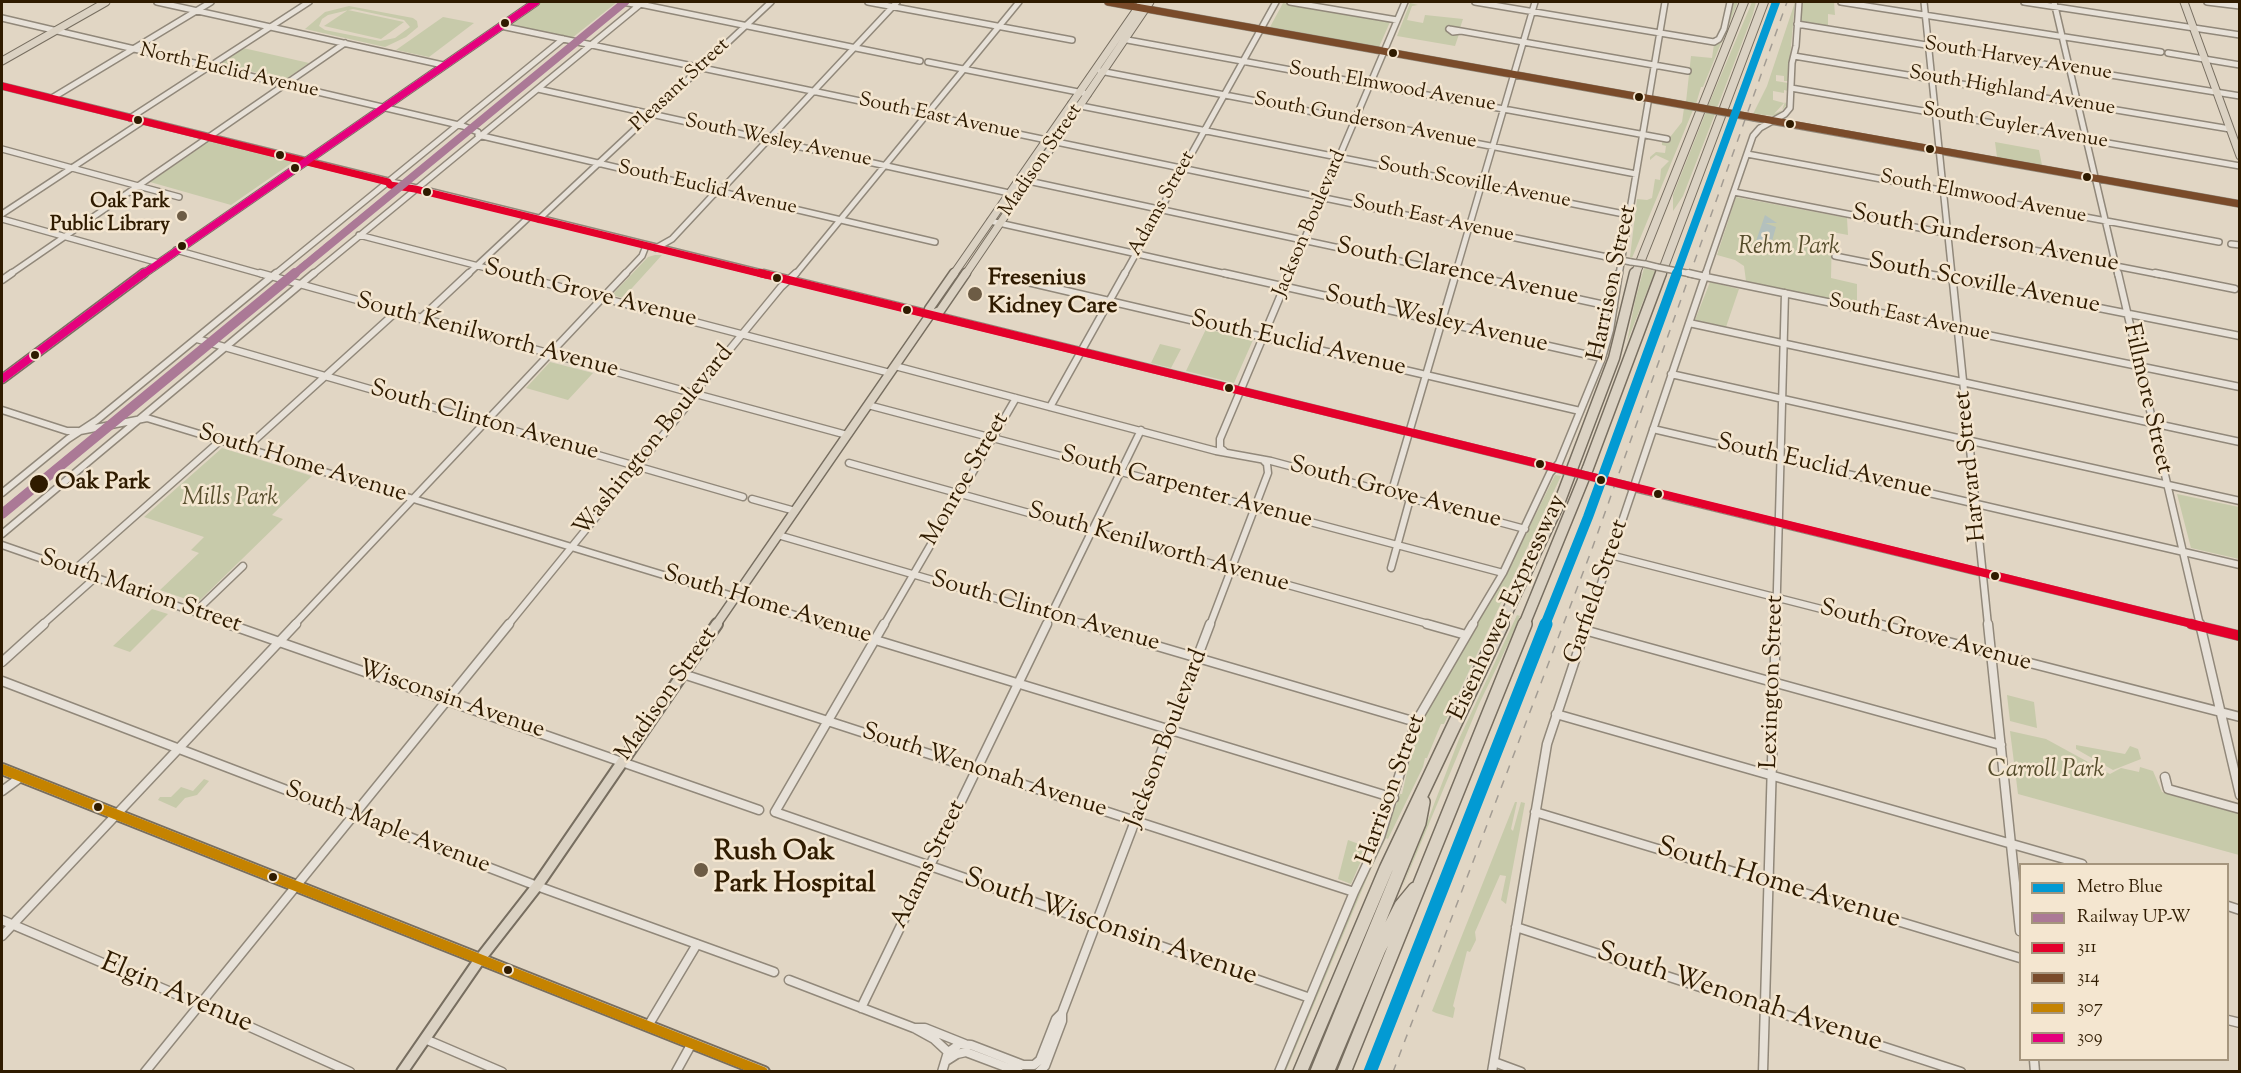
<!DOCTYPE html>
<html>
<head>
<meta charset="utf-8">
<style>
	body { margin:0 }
	#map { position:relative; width:2241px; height:1073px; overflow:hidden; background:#e1d6c4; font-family:"Sorts Mill Goudy",serif }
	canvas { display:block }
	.frame { position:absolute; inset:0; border:3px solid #2f1b00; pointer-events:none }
	.legend { position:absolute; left:2019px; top:863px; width:210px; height:198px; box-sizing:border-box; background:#f4e6d0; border:2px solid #a5957d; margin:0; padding:8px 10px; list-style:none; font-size:18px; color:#2f1b00 }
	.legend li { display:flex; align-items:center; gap:12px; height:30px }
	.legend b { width:30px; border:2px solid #a5957d }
</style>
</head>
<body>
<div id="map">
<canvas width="2241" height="1073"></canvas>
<div class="frame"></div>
<ul class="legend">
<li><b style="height:8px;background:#029ad3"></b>Metro Blue</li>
<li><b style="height:8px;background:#ab7996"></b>Railway UP-W</li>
<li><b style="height:8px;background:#e4002b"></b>311</li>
<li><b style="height:8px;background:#7a4b2a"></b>314</li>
<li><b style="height:8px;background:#c58300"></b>307</li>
<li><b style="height:8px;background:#e5007d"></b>309</li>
</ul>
</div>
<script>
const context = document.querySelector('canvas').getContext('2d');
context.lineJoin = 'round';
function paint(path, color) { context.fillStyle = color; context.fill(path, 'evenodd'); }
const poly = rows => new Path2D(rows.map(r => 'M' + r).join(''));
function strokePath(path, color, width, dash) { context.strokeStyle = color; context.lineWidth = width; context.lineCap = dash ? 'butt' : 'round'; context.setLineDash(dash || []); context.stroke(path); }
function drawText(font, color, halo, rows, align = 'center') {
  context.font = font + ' "Sorts Mill Goudy",serif'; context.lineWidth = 5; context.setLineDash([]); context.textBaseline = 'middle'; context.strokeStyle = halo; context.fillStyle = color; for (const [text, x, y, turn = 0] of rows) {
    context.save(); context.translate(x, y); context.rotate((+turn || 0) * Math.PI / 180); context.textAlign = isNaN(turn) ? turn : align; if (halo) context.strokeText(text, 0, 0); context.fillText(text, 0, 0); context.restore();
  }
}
paint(poly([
	[541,2,617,2,572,38,509,26,510,23],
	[1731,2,1738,2,1703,87,1701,87,1696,104,1686,102,1691,56,1712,58,1714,44,1721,41,1727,27],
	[1752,2,1756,2,1753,14,1717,108,1708,106],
	[1795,2,1788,81,1784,81,1784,76,1776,75,1776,81,1788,83,1788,91,1784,90,1784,93,1773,91,1773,100,1784,103,1774,114,1782,110,1785,102,1787,105,1776,116,1753,114,1767,86],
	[1801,2,1834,2,1835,15,1828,14,1828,26,1798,22],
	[1283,3,1390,22,1379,47,1270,27],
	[1410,3,1418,5,1412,6,1407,20,1423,23,1425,15,1463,19,1460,28,1451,26,1447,29,1450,33,1459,34,1455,46,1397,36],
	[349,6,413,18,417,21,418,27,406,37,385,47,305,29,325,12],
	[353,9,404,20,410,27,395,38,380,41,325,30,319,26,322,19,328,15],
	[348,10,404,22,381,39,324,26],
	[443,17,474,23,429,57,396,50],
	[243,48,252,50,309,63,286,79,218,64],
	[1684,108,1693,110,1632,258,1630,257,1637,199,1647,200,1652,198,1655,179,1660,180,1661,169,1669,161,1656,155,1650,160,1650,157,1656,152,1665,153,1666,146,1662,145,1662,142,1667,141,1682,122],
	[1706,112,1715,114,1683,196,1673,211,1673,195],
	[210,141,293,162,231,205,150,182],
	[1995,142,2039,150,2042,165,1997,157],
	[1736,197,1847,218,1848,235,1832,232,1831,278,1857,284,1857,305,1746,281,1744,266,1735,260,1717,255],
	[655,255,662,255,623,298,612,295,648,257],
	[1644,268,1655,271,1627,342,1635,301],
	[1710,282,1739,289,1726,327,1695,320],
	[1206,329,1253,340,1234,383,1186,371],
	[1160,344,1181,349,1171,368,1151,363],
	[550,362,593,373,568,400,526,388],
	[222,448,312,476,272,515,283,519,197,603,160,590,199,553,191,550,204,537,144,517],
	[1555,475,1561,476,1444,724,1441,724,1427,758,1425,758,1423,767,1388,839,1386,838,1370,871,1286,1071,1283,1072,1365,877,1384,838,1400,794,1402,794,1415,737,1431,703,1510,567],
	[2177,494,2239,507,2239,559,2191,548],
	[152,609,168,614,130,652,113,646],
	[1517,615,1520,616,1509,642,1479,704,1400,893,1459,739],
	[2007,695,2034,702,2037,728,2010,721],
	[2010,731,2046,739,2110,774,2121,768,2139,772,2140,767,2153,771,2162,792,2239,813,2239,855,2018,794],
	[2076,745,2125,754,2130,746,2138,749,2141,759,2113,770,2076,749],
	[204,779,209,781,197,795,185,798,176,808,158,800,160,797,171,797,181,787,193,791],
	[1515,802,1517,802,1511,829,1513,831,1521,802,1525,803,1506,904,1501,900,1506,876,1500,875,1475,932,1476,940,1470,952,1467,951,1453,1006,1455,1008,1453,1018,1436,1013,1432,1011],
	[1348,840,1367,847,1351,884,1338,879]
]), '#c7caaa');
paint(poly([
	[1765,215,1777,223,1765,223,1776,227,1770,248,1755,244]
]), '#b3c0bd');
const minorFar2 = poly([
	[157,2,443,65],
	[622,2,634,4],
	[630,2,920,61],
	[868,2,1072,40],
	[1108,2,1695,107],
	[1290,2,1397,20],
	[1475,2,1714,42,1719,39,1724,29,1730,2],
	[1841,2,2161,52],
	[1924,2,1952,275],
	[2024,2,2240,35],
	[2054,2,2118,275],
	[2207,2,2240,6],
	[2,18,463,126,478,132,479,135],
	[1797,24,2240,96],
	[501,26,1631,262],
	[1449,29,1461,31,1453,32,1449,29],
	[1461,31,1688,71],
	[1122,39,1667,139],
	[2168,53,2240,65],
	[1794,56,2230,129],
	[928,62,1088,94],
	[1100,71,1636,174],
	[2,86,770,275],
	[1791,88,2240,166],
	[538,89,1018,195],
	[52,98,211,2],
	[1071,104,1629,215],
	[130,118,309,2],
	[1755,118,2240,204],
	[478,135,935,242],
	[2,149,179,197],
	[1747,154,2219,242],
	[1019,179,1465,275],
	[1734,192,2162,275],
	[2,214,143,121],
	[2,219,159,263],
	[539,219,771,2],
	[990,221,1231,275],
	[359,235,513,275],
	[2231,244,2240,245],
	[656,248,672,239,713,195,723,188,897,2],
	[176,250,265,275],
	[1835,256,1931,275],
	[1645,264,1657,267],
	[9,275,345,43],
	[274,275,563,39],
	[312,275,643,2],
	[467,275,529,217],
	[624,275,642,256,646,246],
	[795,275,1019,2],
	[1124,275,1276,2],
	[1289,275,1405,2],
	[1455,275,1535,2],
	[1619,275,1665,2],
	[1705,275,1753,136,1760,128,1785,114,1790,108,1792,63,1796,46,1799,2]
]);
const minorFar1 = poly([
	[260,273,692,393],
	[507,273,890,373],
	[764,273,1563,470],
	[1224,273,1602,358],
	[1458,273,1614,307],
	[1923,273,2240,336],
	[1952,273,1988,625],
	[2118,273,2200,625],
	[2155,273,2235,289],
	[1701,276,2240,387],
	[1015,279,1580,411],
	[2,280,12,273],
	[420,319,469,273],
	[1689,323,2240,442],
	[197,339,743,497],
	[895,366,1216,451,1271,461,1525,529],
	[1671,374,2240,501],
	[692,393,847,435],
	[868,405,1503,573],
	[1050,407,1125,273],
	[2,410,67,431,78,431],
	[1653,429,2240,565],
	[80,431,147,418,828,625],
	[246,448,396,312],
	[1224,451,1220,448,1220,439,1290,273],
	[849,463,1432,625],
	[1630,487,2197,625],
	[2,493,68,439,97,420,276,273],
	[1391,494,1456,273],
	[752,499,795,511],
	[2,534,314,273],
	[778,535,1087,625],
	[2,545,232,625],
	[1610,555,1884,625],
	[1391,568,1410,499],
	[74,570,221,440],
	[195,612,243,566],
	[42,625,96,577],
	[294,625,626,273],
	[508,625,685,408,703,382,781,287,796,273],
	[884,625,1016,398],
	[1046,625,1141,430],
	[1210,625,1268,473,1267,464,1264,461],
	[1472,625,1503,573,1550,473,1559,463,1602,358,1610,330,1619,273],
	[1587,625,1706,273],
	[1776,625,1785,293]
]);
const minor = poly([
	[228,624,759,810],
	[823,624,1394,798],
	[884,624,775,812,1310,998],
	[1082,624,1416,722],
	[1427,624,1466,635],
	[1878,624,2240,717],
	[1988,624,2020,931],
	[2191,624,2240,636],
	[2200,624,2240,795],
	[1584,630,2001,745],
	[2,662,44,624],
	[683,674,1354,892],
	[2,681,537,886,774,972],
	[1556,714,2082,864],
	[2165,777,2168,789,2240,809],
	[2,791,21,777],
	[1535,812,2020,958],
	[2228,906,2240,910],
	[2,920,199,1004,350,1072],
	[1516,927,1961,1072],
	[2,936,296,624],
	[789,980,914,1028,934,1039,948,1052],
	[861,1008,1047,624],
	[2228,1020,2240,1023],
	[648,1026,697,944],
	[914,1028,925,1028,965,1044],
	[425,1039,502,1072],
	[2034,1060,2035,1072],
	[946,1061,957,1054,966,1052,1019,1072],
	[1494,1062,1521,1072],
	[145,1072,509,624],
	[676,1072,692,1043],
	[942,1072,948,1052,960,1044,971,1045,1023,1065,1034,1065,1040,1060,1056,1019,1062,1013],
	[1039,1072,1045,1066,1062,1021,1062,1013,1210,624],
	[1279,1072,1354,892,1380,837,1416,722,1473,624],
	[1492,1072,1547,744,1587,624],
	[1763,1072,1776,624]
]);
const majorFar2 = poly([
	[2184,2,2240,156],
	[2,61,106,2],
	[142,275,536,2],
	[953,275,1142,2],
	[965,275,1150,2]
]);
const majorFar1 = poly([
	[930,315,929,309,954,273],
	[2,379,144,273],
	[716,625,930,315,940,311,966,273]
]);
const major = poly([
	[2,769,764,1072],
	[402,1072,480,959,537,886,717,624]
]);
const highwayFar2 = poly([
	[1635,275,1744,2],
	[1661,275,1764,2]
]);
const highwayFar1 = poly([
	[1501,625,1558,506,1614,358,1635,273],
	[1524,625,1588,468,1661,273]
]);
const highway = poly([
	[1300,1072,1386,869,1502,624],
	[1317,1072,1419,823,1423,802],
	[1327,1072,1379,949,1401,906,1415,889],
	[1344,1072,1525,624]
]);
strokePath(minorFar2, '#91887a', 8);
strokePath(minorFar1, '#91887a', 9);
strokePath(minor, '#91887a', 11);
strokePath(majorFar2, '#776e60', 9);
strokePath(majorFar1, '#776e60', 11);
strokePath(major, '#776e60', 14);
strokePath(highwayFar2, '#776e60', 10);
strokePath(highwayFar1, '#776e60', 13);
strokePath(highway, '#776e60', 16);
strokePath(minorFar2, '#e7e1d8', 5);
strokePath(minorFar1, '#e7e1d8', 6);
strokePath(minor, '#e7e1d8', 8);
strokePath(majorFar2, '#dbd2c3', 7);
strokePath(majorFar1, '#dbd2c3', 8);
strokePath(major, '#dbd2c3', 10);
strokePath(highwayFar2, '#dbd2c3', 8);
strokePath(highwayFar1, '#dbd2c3', 10);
strokePath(highway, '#dbd2c3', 13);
strokePath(poly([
	[2,509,622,2],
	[1393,1072,1592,549,1787,2]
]), '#a39c93', 1.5, [8, 8]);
const minorBridgeFar1 = poly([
	[1695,107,1755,118],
	[1631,262,1645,264],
	[1657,267,1696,275]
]);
const minorBridge = poly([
	[1688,273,1701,276],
	[1563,470,1629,486]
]);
strokePath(minorBridgeFar1, '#91887a', 8, []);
strokePath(minorBridge, '#91887a', 9, []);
strokePath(minorBridgeFar1, '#e7e1d8', 5);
strokePath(minorBridge, '#e7e1d8', 6);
strokePath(poly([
	[2,86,388,182,390,185,415,189,766,275]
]), '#e4002b', 7);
strokePath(poly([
	[760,273,2197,625]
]), '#e4002b', 8);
strokePath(poly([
	[2191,624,2240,636]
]), '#e4002b', 10);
strokePath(poly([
	[1108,2,2240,204]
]), '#7a4b2a', 7);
strokePath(poly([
	[2,769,763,1072]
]), '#c58300', 10);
strokePath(poly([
	[142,275,536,2]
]), '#e5007d', 7);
strokePath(poly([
	[2,379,144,273]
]), '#e5007d', 8);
strokePath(poly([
	[293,275,625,2]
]), '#ab7996', 8);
strokePath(poly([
	[2,514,295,273]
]), '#ab7996', 10);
strokePath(poly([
	[1676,275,1776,2]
]), '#029ad3', 8);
strokePath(poly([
	[1545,625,1588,517,1677,273]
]), '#029ad3', 10);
strokePath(poly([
	[1370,1072,1546,624]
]), '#029ad3', 13);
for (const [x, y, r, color] of [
	[505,23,5,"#2f1b00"],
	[1393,53,5,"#2f1b00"],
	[1639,97,5,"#2f1b00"],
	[138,120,5,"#2f1b00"],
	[1790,124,5,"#2f1b00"],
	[1930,149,5,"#2f1b00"],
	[280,155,5,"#2f1b00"],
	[295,168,5,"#2f1b00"],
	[2087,177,5,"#2f1b00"],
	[427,192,5,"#2f1b00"],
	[182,216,6,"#6d5c45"],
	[182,246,5,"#2f1b00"],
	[777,278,5,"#2f1b00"],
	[975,294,8,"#6d5c45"],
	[907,310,5,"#2f1b00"],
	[35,355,5,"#2f1b00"],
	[1229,388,5,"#2f1b00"],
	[1540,464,5,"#2f1b00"],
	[1601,480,5,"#2f1b00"],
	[39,484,10,"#2f1b00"],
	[1658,494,5,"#2f1b00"],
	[1995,576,5,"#2f1b00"],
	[98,807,5,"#2f1b00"],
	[701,870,8,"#6d5c45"],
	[273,877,5,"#2f1b00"],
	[508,970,5,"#2f1b00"]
]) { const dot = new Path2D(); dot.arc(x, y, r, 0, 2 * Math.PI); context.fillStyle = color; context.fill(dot); strokePath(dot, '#f4e6d0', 2); }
drawText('20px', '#2f1b00', '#f4e6d0', [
	["South Harvey Avenue",2018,60,9],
	["North Euclid Avenue",229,72,13],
	["Pleasant Street",681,86,-43],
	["South Elmwood Avenue",1392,88,10],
	["South Highland Avenue",2012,92,10],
	["South East Avenue",939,118,12],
	["South Gunderson Avenue",1365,122,11],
	["South Cuyler Avenue",2015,127,10],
	["South Wesley Avenue",778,142,12],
	["Madison Street",1042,161,-56],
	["South Scoville Avenue",1474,184,11],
	["South Euclid Avenue",707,189,13],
	["South Elmwood Avenue",1983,198,11],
	["Adams Street",1163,204,-61],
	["South East Avenue",1433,220,12],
	["Jackson Boulevard",1311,224,-67],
	["South East Avenue",1909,319,12]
]);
drawText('bold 20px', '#2f1b00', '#f4e6d0', [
	["Oak Park",170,204],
	["Public Library",170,227]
], 'right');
drawText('24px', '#2f1b00', '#f4e6d0', [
	["South Gunderson Avenue",1985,240,11],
	["South Clarence Avenue",1457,273,12],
	["Harrison Street",1614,283,-78],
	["South Scoville Avenue",1984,285,11],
	["South Grove Avenue",590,295,14],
	["South Wesley Avenue",1436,321,13],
	["South Kenilworth Avenue",487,337,15],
	["South Euclid Avenue",1298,345,13],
	["Fillmore Street",2146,399,77],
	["South Clinton Avenue",484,422,16],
	["Washington Boulevard",655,442,-51],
	["South Home Avenue",302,465,17],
	["Harvard Street",1972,466,-96],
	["South Euclid Avenue",1824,468,13],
	["Monroe Street",967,480,-60],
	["South Carpenter Avenue",1186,489,15],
	["South Grove Avenue",1395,494,15],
	["South Kenilworth Avenue",1158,549,16],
	["Garfield Street",1598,592,-71],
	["South Marion Street",140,593,19],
	["South Home Avenue",767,606,17],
	["Eisenhower Expressway",1509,608,-65],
	["South Clinton Avenue",1045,613,16],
	["South Grove Avenue",1925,637,15],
	["Lexington Street",1774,682,-88],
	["Madison Street",668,695,-55],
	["Wisconsin Avenue",451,701,19],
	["Jackson Boulevard",1168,739,-69],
	["South Wenonah Avenue",984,772,18],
	["Harrison Street",1393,790,-70],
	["South Maple Avenue",387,829,21],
	["Adams Street",930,865,-64]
]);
drawText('italic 24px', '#564d2c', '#f4e6d0', [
	["Rehm Park",1789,249],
	["Mills Park",230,500],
	["Carroll Park",2046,772]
]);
drawText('bold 24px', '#2f1b00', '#f4e6d0', [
	["Fresenius",988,280],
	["Kidney Care",988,308]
], 'left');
drawText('bold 24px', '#2f1b00', '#f4e6d0', [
	["Oak Park",55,484]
], 'left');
drawText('bold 28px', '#2f1b00', '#f4e6d0', [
	["Rush Oak",714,854],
	["Park Hospital",714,886]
], 'left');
drawText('28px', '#2f1b00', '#f4e6d0', [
	["South Home Avenue",1778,885,17],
	["South Wisconsin Avenue",1110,929,19],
	["Elgin Avenue",176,995,23],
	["South Wenonah Avenue",1739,999,18]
]);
</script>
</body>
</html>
